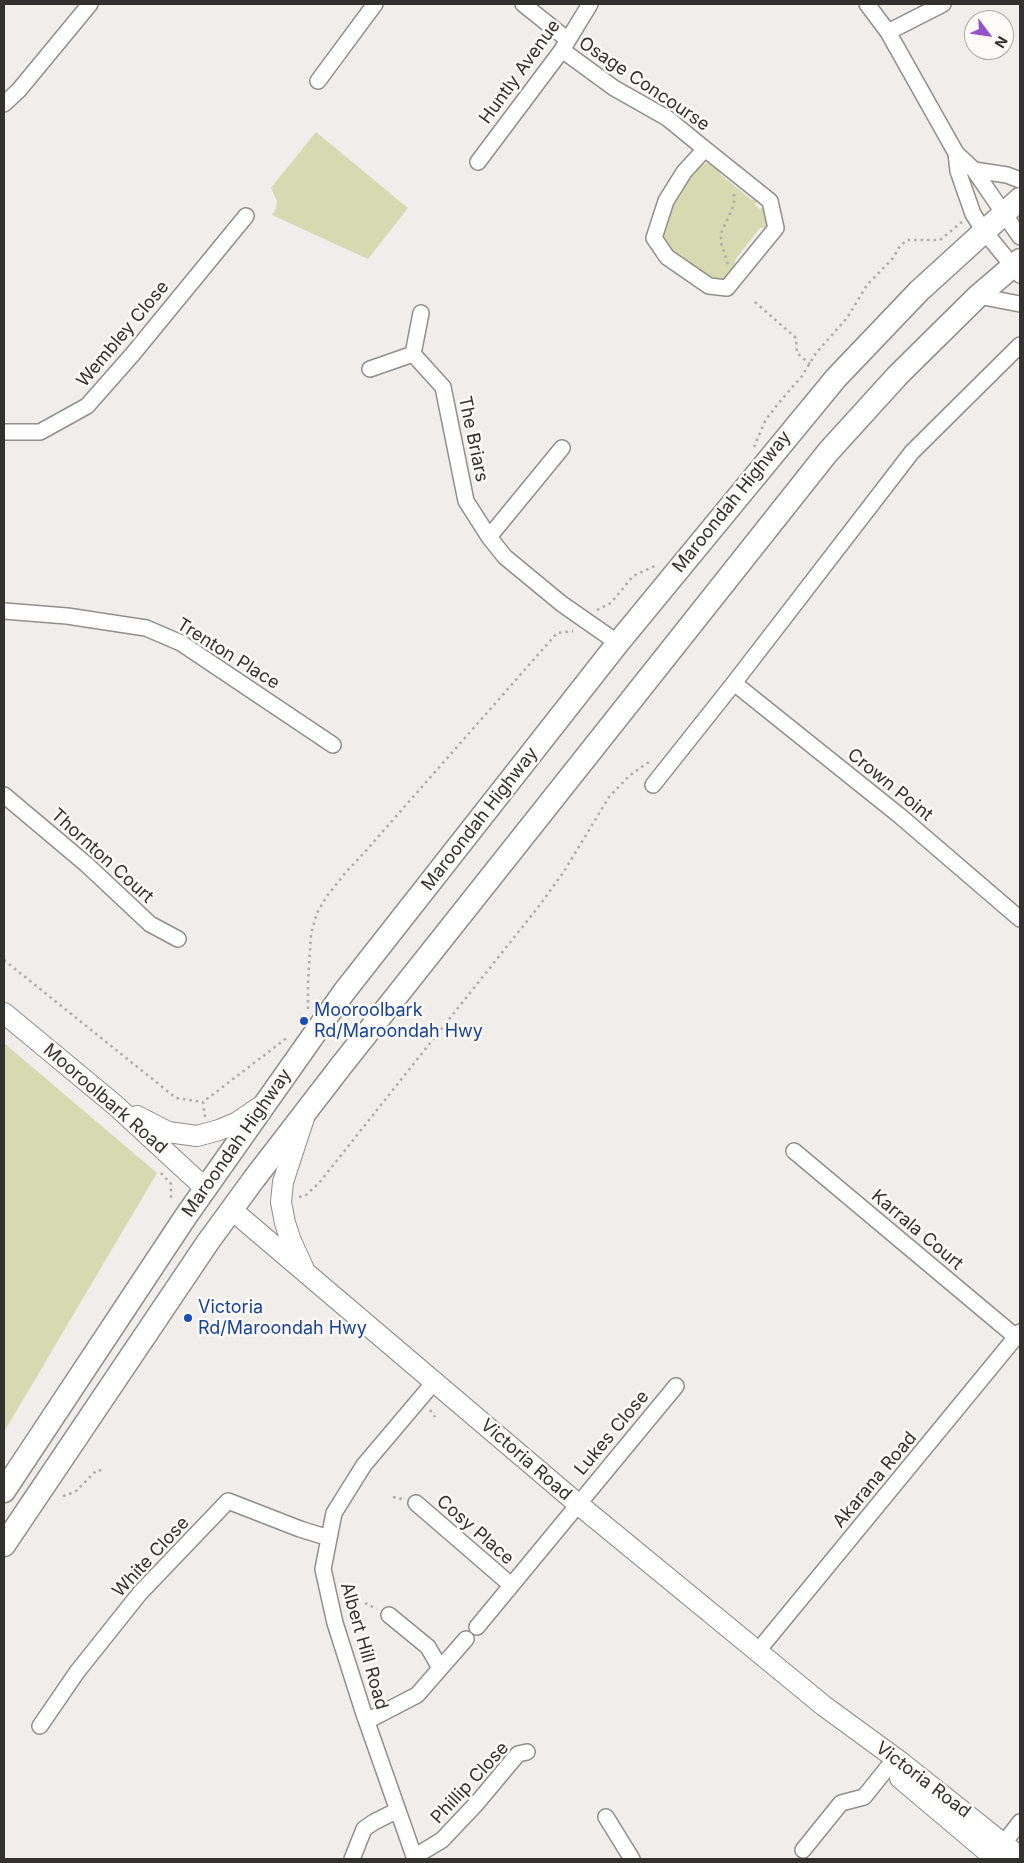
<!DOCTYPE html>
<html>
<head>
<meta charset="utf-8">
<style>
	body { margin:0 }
	#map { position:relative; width:1024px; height:1863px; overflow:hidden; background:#f0edea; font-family:Inter,sans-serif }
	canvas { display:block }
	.frame { position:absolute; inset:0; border:5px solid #333130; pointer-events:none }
	.north { position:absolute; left:964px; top:10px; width:50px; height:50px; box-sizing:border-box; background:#fdfaf7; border:1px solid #acaaa7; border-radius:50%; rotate:121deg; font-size:14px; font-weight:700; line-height:20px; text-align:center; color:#333130 }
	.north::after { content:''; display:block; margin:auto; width:18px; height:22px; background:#9553c8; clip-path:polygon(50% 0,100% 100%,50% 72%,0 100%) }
</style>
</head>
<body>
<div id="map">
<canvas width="1024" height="1863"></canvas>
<div class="frame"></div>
<div class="north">N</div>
</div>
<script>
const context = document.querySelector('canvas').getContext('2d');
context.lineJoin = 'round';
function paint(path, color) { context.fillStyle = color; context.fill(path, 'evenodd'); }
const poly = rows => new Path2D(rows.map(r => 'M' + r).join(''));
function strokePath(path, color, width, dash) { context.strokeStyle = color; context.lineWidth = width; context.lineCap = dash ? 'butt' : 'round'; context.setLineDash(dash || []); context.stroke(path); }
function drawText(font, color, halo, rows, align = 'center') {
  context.font = font + ' Inter,sans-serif'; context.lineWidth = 5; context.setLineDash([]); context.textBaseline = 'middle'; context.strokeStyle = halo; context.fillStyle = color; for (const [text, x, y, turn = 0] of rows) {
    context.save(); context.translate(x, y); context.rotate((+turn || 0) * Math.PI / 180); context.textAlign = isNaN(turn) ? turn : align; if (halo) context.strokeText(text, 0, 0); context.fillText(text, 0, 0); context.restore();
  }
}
paint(poly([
	[316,132,408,208,368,259,272,215,276,209,277,201,271,188],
	[711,162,720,166,720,174,752,200,757,199,755,205,760,209,768,205,769,227,760,228,735,260,736,268,725,280,717,282,703,275,670,249,662,236,676,192,700,165],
	[4,1043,157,1173,4,1432]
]), '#d7dab0');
const minor = poly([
	[523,4,568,40],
	[867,4,888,32,956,153,974,170,1020,237],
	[888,32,943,4],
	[562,50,614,88,667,118,705,149,770,201,776,228,727,288,709,286,667,257,654,238,666,201,684,172,705,149],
	[318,81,375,4],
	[4,104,19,90,90,4],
	[956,153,958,171,973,214,984,231,1020,275],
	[478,162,562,50,590,4],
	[974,170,1007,175,1020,180],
	[978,296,1020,304],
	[413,354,421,313],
	[370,369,413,354,443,387,466,501,489,537,505,557,562,604,618,643],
	[4,432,40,432,87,406,132,355,246,216],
	[489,537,562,448],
	[4,611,67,616,146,628,181,643,333,745],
	[734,683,900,816,1020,919],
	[653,785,734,683,912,452,1020,345],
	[4,795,86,864,150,924,178,939],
	[794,1151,1016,1337],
	[416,1503,511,1585],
	[389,1615,428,1647,440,1668],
	[477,1627,676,1386],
	[757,1652,1020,1332],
	[367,1721,417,1695,466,1639],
	[40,1726,77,1672,140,1593,228,1501,300,1529,329,1538],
	[606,1817,632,1859],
	[1004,1843,1020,1822],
	[803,1850,841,1803,864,1797,888,1767],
	[414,1857,442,1840,477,1803,518,1754,527,1752],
	[352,1859,364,1829,374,1822,398,1810],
	[415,1859,363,1711,335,1623,323,1569,334,1513,364,1465,435,1381]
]);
const major = poly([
	[4,1013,115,1105,205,1188],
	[137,1116,168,1132,197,1136,219,1130,236,1123,261,1106],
	[232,1210,578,1504,824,1706,902,1763,1020,1857],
	[303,1267,291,1241,285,1223,281,1202,283,1182,304,1118],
	[900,1778,996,1859]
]);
const highway = poly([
	[4,1491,186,1216,344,992,618,643,836,378,919,291,1020,199],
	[4,1545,208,1242,254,1179,341,1066,828,452,898,375,978,296,1020,260]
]);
strokePath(minor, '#918e8b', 18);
strokePath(major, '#918e8b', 22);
strokePath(highway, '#918e8b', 25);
strokePath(poly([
	[728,264,721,243,721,233,734,205,734,191],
	[755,302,796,338,797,353,810,364],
	[754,447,765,421,777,405,802,376,816,353,847,318,867,285,893,258,900,246,907,240,940,240,962,222],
	[597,610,611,603,633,576,657,565],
	[4,960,176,1098,203,1102],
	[308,1009,308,982,311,934,317,913,327,896,346,872,363,854,557,633,573,631],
	[205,1117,203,1102,288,1037],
	[161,1173,171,1184,171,1198],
	[299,1197,306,1195,319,1183,539,906,563,873,609,797,629,776,647,763,652,762],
	[430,1410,435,1417],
	[63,1496,75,1492,97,1470,105,1471],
	[393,1497,402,1499],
	[365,1603,377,1609]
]), '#aeaba9', 2.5, [2.5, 4]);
strokePath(minor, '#fff', 15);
strokePath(major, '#fff', 20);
strokePath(highway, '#fff', 22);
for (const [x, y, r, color] of [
	[304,1021,5,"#1a4fb4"],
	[188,1318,5,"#1a4fb4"]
]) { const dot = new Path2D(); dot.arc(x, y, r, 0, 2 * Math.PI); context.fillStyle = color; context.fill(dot); strokePath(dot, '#fdfaf7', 2); }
drawText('18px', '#333130', '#fdfaf7', [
	["Huntly Avenue",520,72,-54],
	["Osage Concourse",644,84,34],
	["Wembley Close",123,334,-50],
	["The Briars",473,439,78],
	["Maroondah Highway",732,502,-51],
	["Trenton Place",228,654,32],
	["Crown Point",890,785,39],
	["Maroondah Highway",480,819,-52],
	["Thornton Court",102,856,42],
	["Mooroolbark Road",105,1099,41],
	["Maroondah Highway",237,1143,-55],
	["Karrala Court",917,1230,40],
	["Lukes Close",612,1433,-50],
	["Victoria Road",526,1460,41],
	["Akarana Road",875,1480,-50],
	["Cosy Place",475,1530,41],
	["White Close",151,1557,-47],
	["Albert Hill Road",364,1646,74],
	["Victoria Road",923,1780,37],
	["Phillip Close",470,1783,-47]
]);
drawText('18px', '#164399', '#fdfaf7', [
	["Mooroolbark",314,1011],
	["Rd/Maroondah Hwy",314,1032],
	["Victoria",198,1308],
	["Rd/Maroondah Hwy",198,1329]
], 'left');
</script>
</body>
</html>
